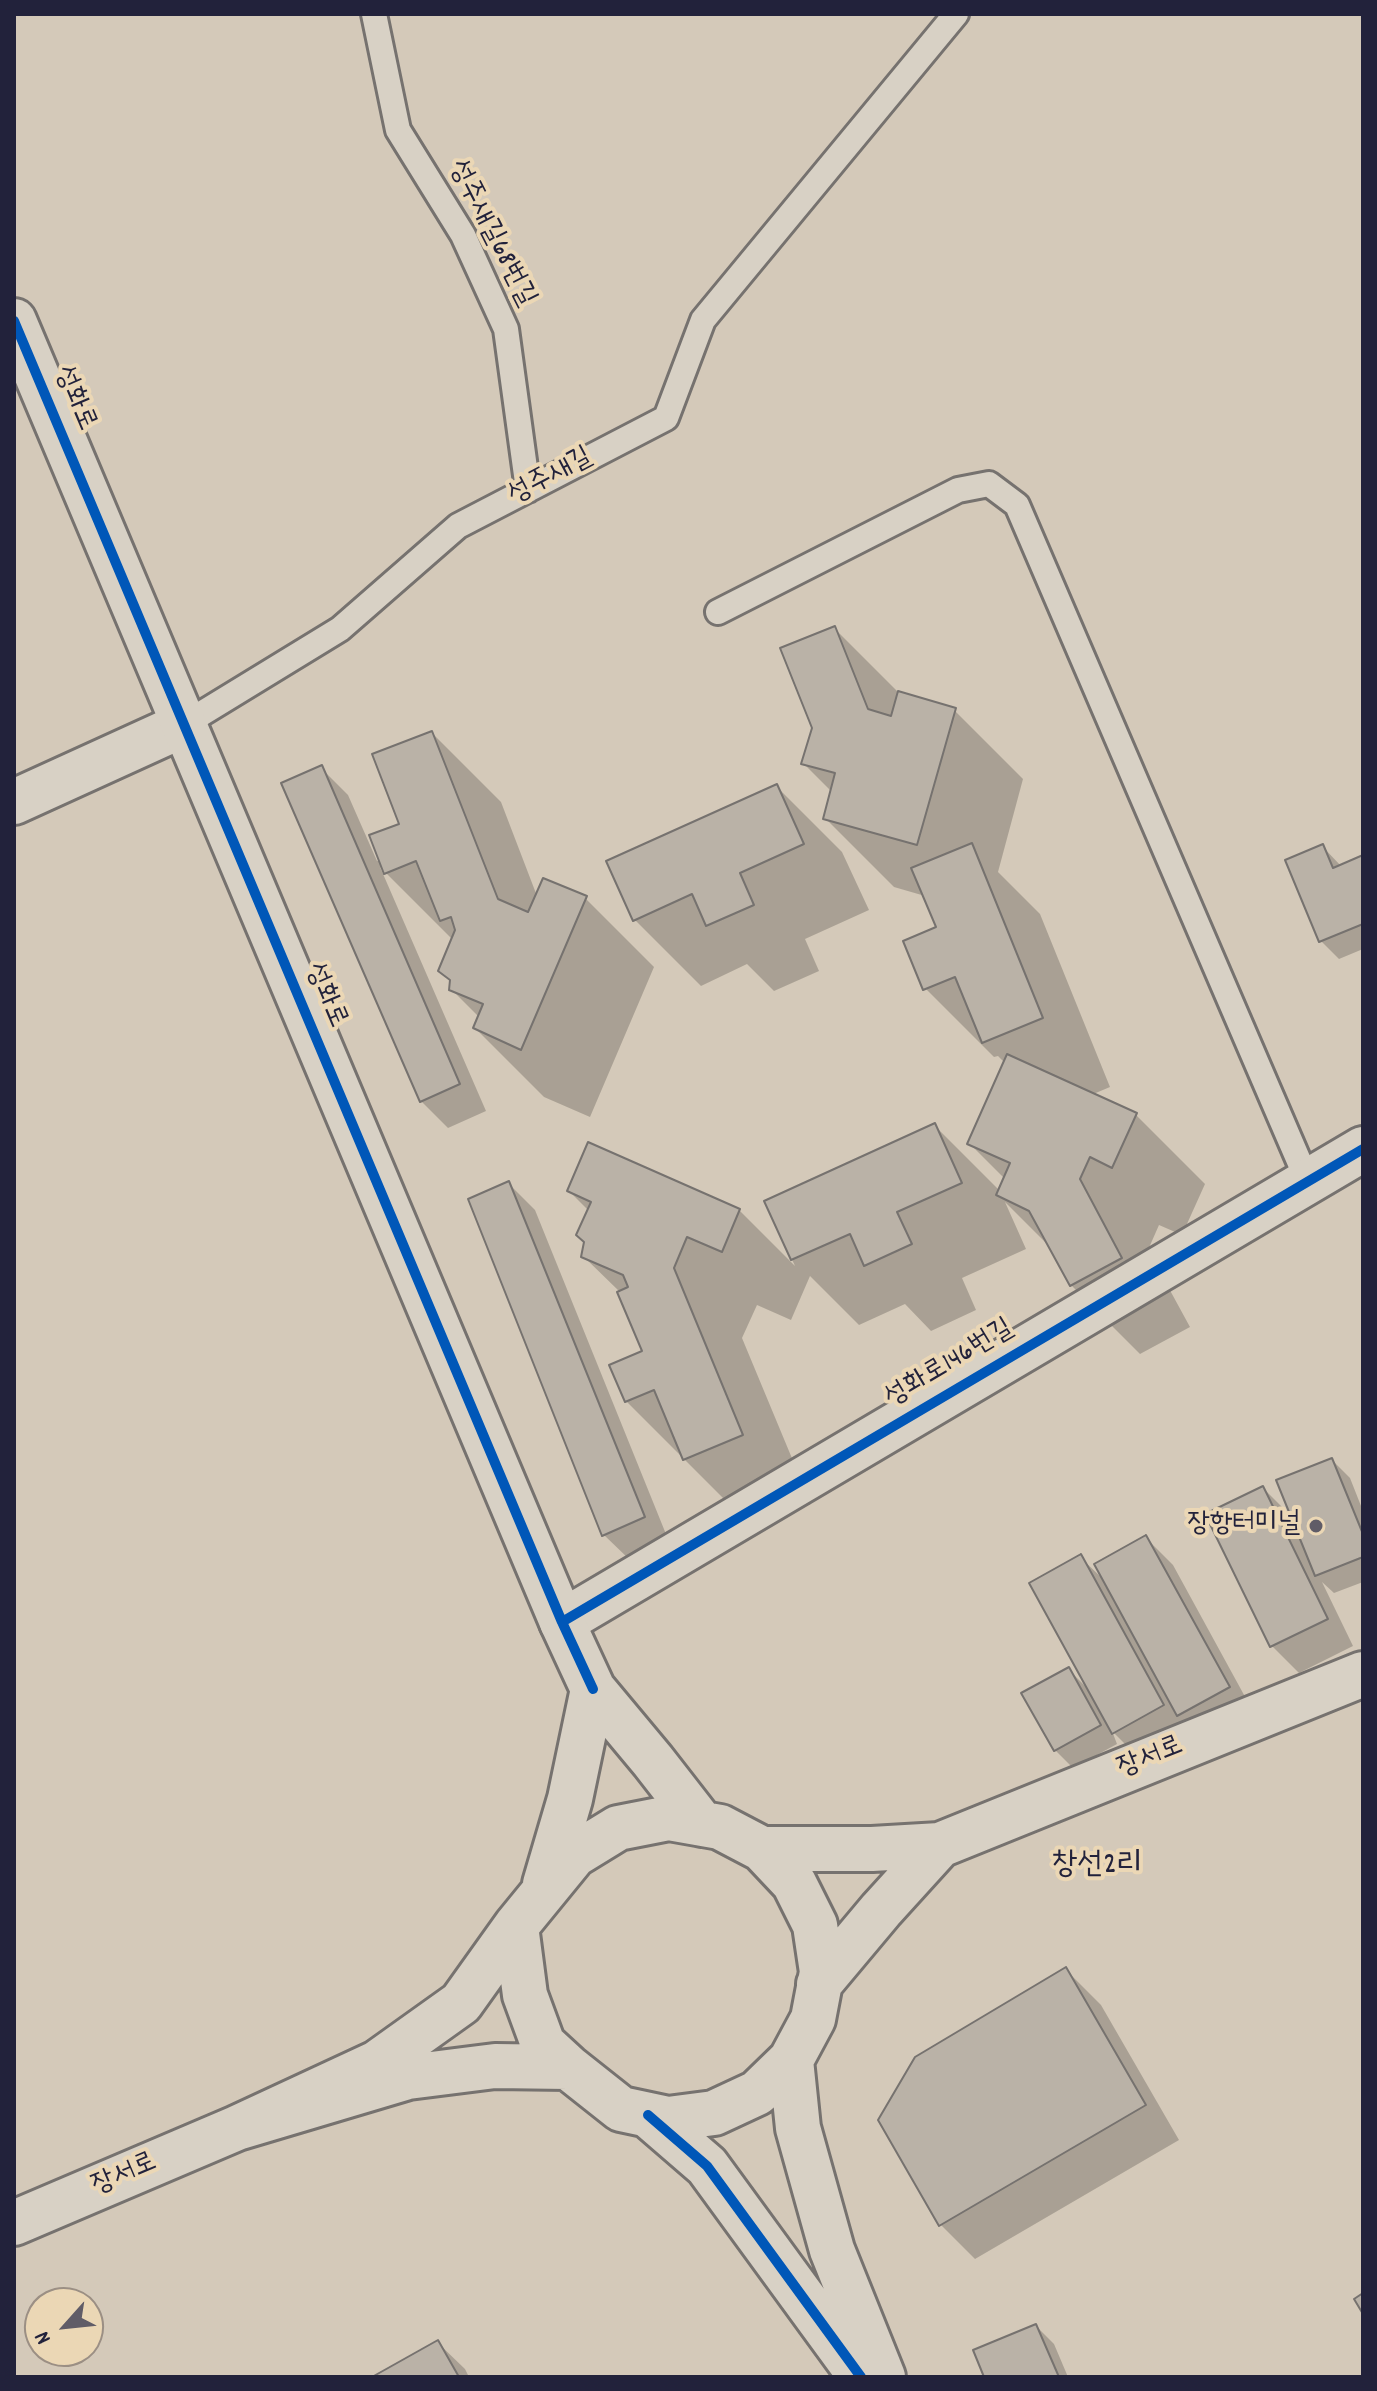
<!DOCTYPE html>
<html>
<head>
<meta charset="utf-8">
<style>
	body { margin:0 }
	#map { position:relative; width:1377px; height:2391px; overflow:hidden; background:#d4c9b9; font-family:Dekko,sans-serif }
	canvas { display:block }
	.frame { position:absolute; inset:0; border:16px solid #22223b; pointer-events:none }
	.north { position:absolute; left:24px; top:2287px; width:80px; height:80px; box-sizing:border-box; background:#ebd7b5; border:2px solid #9b8f84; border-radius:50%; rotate:243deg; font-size:22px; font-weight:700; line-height:32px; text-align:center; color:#22223b }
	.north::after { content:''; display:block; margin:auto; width:28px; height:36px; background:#605c67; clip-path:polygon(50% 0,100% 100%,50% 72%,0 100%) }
</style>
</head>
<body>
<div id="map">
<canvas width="1377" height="2391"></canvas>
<div class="frame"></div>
<div class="north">N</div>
</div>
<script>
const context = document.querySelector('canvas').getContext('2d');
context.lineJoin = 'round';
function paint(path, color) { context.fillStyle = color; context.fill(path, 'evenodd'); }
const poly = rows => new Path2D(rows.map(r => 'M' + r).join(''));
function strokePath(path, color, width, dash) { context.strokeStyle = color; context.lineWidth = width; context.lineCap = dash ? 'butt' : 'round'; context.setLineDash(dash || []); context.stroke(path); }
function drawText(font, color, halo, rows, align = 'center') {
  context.font = font + ' Dekko,"Poor Story",sans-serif'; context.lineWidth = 8; context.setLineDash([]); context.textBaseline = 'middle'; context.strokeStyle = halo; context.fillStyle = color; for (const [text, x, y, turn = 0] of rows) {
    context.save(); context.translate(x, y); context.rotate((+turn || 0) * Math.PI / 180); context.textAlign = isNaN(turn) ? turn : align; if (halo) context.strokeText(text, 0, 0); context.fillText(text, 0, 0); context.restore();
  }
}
paint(poly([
	[834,628,900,694,954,710,1023,779,998,872,1040,914,1110,1087,1091,1095,1136,1115,1205,1184,1182,1235,1159,1225,1148,1250,1190,1327,1140,1354,1071,1285,1052,1249,1005,1202,1026,1249,962,1278,976,1310,931,1331,905,1304,859,1325,810,1276,791,1320,757,1305,742,1338,811,1504,753,1528,626,1401,644,1352,620,1292,583,1256,589,1211,569,1191,739,1210,795,1266,766,1202,934,1125,1000,1191,1005,1179,969,1143,1005,1063,998,1056,994,1057,925,988,938,929,925,896,894,887,825,818,832,792,803,763,814,728],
	[432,733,501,802,537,896,585,898,654,967,590,1117,544,1097,475,1028,479,1017,451,989,452,982,440,970,453,940,380,867,486,1111,448,1128,421,1101,321,768,348,795,377,861,381,860,402,825],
	[776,786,842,852,869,910,805,939,819,971,774,991,747,964,701,986,635,920],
	[1322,846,1341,866,1363,857,1363,949,1339,959,1321,941],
	[508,1183,535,1210,670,1544,631,1561,604,1535],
	[1332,1460,1350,1478,1363,1511,1363,1582,1334,1593,1322,1582,1353,1646,1299,1673,1272,1646,1263,1488,1294,1519],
	[1146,1538,1173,1565,1255,1715,1206,1742,1184,1720,1190,1733,1141,1760,1112,1731,1117,1744,1073,1768,1055,1750,1068,1669,1088,1689,1080,1557,1104,1580],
	[1066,1970,1101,2005,1179,2140,975,2259,940,2224],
	[1036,2326,1054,2344,1068,2377,987,2377],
	[438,2343,465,2369,469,2377,376,2377]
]), '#0003');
const building = poly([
	[835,626,868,709,891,716,898,691,956,708,917,845,823,819,835,773,801,764,812,728,780,648,835,626],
	[432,731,498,899,528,912,543,878,587,896,521,1050,473,1028,483,1004,449,990,450,980,438,971,455,930,451,917,440,921,416,861,384,874,369,835,399,824,372,754,432,731],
	[322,765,460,1084,420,1102,281,783,322,765],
	[777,784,804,844,740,873,754,905,706,926,692,894,633,921,606,861,777,784],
	[972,843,1043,1018,982,1043,955,977,923,990,903,941,936,927,911,868,972,843],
	[1323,844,1333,868,1363,855,1363,924,1319,942,1285,860,1323,844],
	[1007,1054,1137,1113,1112,1168,1090,1157,1080,1179,1122,1258,1070,1286,1029,1211,996,1195,1010,1163,967,1144,1007,1054],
	[935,1123,962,1183,897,1212,912,1244,864,1266,850,1234,791,1260,764,1201,935,1123],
	[588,1142,740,1209,722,1252,687,1237,674,1268,743,1435,683,1460,654,1390,625,1402,609,1365,642,1351,617,1292,628,1287,623,1275,581,1257,584,1242,576,1235,591,1202,567,1191,588,1142],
	[509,1181,645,1517,602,1536,468,1199,509,1181],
	[1332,1458,1363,1534,1363,1557,1315,1576,1276,1480,1332,1458],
	[1263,1486,1328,1619,1270,1647,1205,1514,1263,1486],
	[1146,1535,1230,1687,1177,1716,1094,1564,1146,1535],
	[1081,1554,1164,1705,1112,1734,1029,1583,1081,1554],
	[1069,1667,1101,1725,1054,1751,1021,1693,1069,1667],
	[1066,1967,1146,2105,939,2226,878,2120,915,2057,1066,1967],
	[1363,2293,1363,2314,1354,2299,1363,2293],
	[1036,2324,1059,2377,984,2377,973,2350,1036,2324],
	[438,2340,459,2377,372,2377,438,2340]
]);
paint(building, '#bab2a7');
strokePath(building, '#76726f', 2);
const lane = poly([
	[374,14,398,130,463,235,506,329,528,490],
	[718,612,958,490,989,484,1017,505,1308,1182],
	[183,725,340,629,458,526,666,418,703,320,956,14]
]);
const street = poly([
	[14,802,183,725],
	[562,1622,1363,1149]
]);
const secondary = poly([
	[14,321,562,1622,593,1689],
	[669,1818,720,1827,762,1849,794,1883,815,1925,822,1972,813,2019,791,2060,757,2093,714,2113,668,2119,621,2109,568,2067,543,2044,525,1995,516,1926,574,1855,618,1828,669,1818],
	[940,1845,1363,1674],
	[762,1849,872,1849,940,1845,881,1910,819,1984],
	[545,1884,570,1799,593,1689,653,1761,702,1824],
	[516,1926,461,2003,377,2063,237,2128,408,2077,495,2066,568,2067],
	[791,2060,798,2128,832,2250,883,2377],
	[648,2115,707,2166,861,2377],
	[14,2223,237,2128]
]);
strokePath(lane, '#76726f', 30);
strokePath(street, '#76726f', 50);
strokePath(secondary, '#76726f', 50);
strokePath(lane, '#d8d1c5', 24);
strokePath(street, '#d8d1c5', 44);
strokePath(secondary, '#d8d1c5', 44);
strokePath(poly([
	[14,321,562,1622,593,1689],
	[562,1622,1363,1149],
	[648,2115,707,2166,861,2377]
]), '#0057b8', 10);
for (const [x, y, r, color] of [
	[1316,1526,8,"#605c67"]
]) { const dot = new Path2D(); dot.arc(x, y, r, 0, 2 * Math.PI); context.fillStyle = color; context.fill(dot); strokePath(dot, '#ebd7b5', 3); }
drawText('28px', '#22223b', '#ebd7b5', [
	["성주새길68번길",490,234,63],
	["성화로",73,399,67],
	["성주새길",551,478,-28],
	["성화로",324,996,67],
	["성화로146번길",950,1365,-31],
	["장서로",1151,1759,-22],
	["장서로",125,2176,-23]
]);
drawText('28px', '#22223b', '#ebd7b5', [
	["장항터미널",1300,1526]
], 'right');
drawText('32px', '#22223b', '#ebd7b5', [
	["창선2리",1097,1868]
]);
</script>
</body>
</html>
